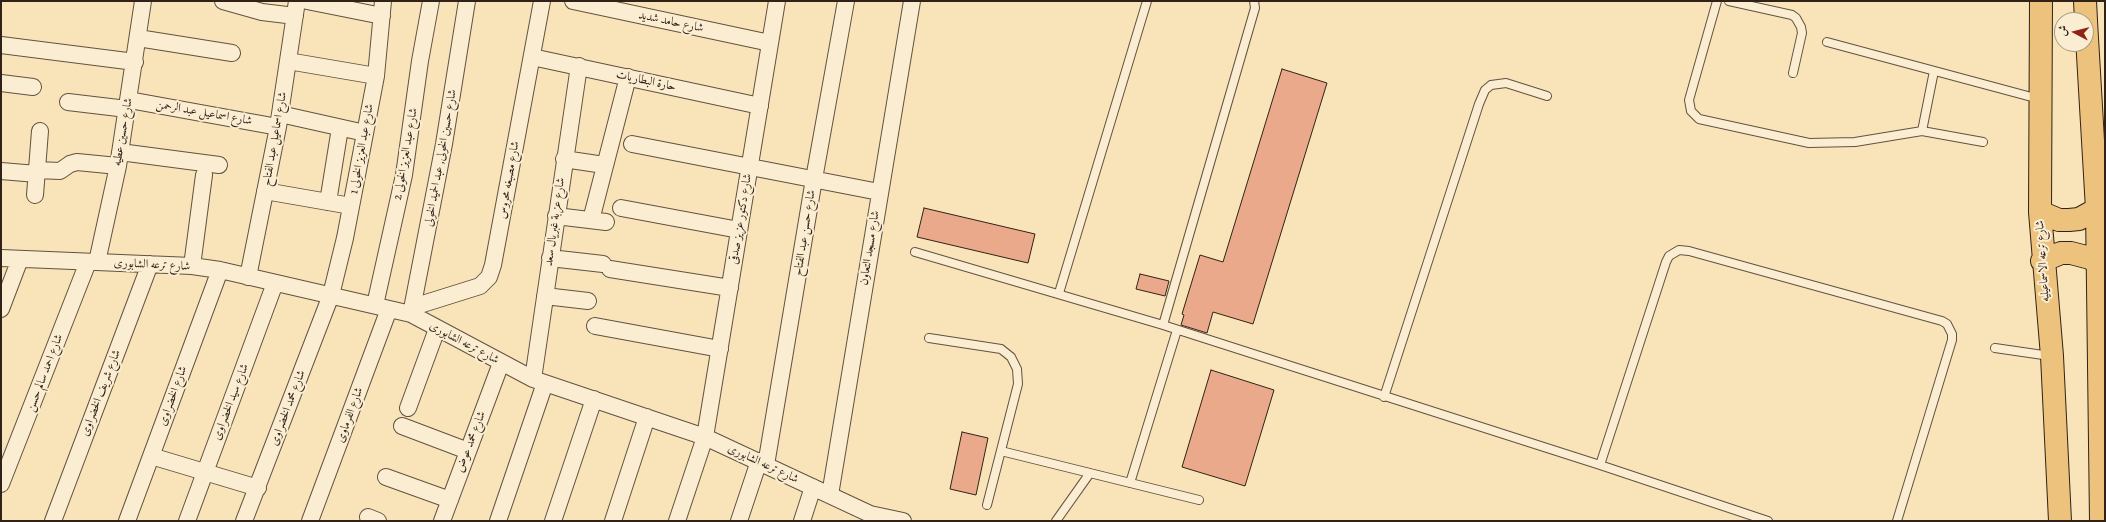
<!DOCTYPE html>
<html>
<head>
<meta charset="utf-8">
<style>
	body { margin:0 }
	#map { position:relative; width:2106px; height:522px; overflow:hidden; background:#f9e3b9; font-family:Alegreya,Amiri,serif }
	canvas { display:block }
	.frame { position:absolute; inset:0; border:2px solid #302217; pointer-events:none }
	.north { position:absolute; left:2054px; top:12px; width:40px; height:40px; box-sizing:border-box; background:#fbedd2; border:1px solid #aa9c87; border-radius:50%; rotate:277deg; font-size:11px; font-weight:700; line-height:16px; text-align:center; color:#302217 }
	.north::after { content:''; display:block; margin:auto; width:14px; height:18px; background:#8f2418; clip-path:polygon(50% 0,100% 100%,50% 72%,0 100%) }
</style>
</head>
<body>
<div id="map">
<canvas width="2106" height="522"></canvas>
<div class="frame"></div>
<div class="north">ش</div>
</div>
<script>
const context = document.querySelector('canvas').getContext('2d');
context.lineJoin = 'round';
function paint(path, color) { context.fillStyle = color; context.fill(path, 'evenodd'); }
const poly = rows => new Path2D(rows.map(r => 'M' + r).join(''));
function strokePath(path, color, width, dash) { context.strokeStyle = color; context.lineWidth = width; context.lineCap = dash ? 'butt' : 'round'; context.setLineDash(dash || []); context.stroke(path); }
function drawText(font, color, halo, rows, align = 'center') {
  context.font = font + ' Alegreya,Amiri,serif'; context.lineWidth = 4; context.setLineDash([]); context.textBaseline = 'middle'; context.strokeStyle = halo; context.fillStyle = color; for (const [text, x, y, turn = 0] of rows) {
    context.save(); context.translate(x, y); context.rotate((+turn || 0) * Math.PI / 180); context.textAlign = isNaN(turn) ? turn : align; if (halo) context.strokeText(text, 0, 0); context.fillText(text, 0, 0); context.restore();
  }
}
const building = poly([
	[1282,69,1327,83,1253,324,1213,312,1207,333,1181,325,1184,315,1182,314,1200,255,1223,262,1282,69],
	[924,208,1035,234,1028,263,917,237,924,208],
	[1140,274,1169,281,1165,296,1136,289,1140,274],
	[1211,370,1274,390,1245,486,1182,467,1211,370],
	[962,432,988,438,976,495,950,489,962,432]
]);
paint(building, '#eaa98b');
strokePath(building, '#302217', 1);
const service = poly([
	[1717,1,1689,100,1691,111,1699,119,1809,143,1855,142,1922,131,1983,142],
	[1729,1,1792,15,1796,18,1801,27,1802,33,1793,73],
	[1827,42,2039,99],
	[1922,131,1934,71],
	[915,252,1163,325,1600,465,1768,521],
	[1059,293,1147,1],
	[1163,325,1255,8,1254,1],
	[929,338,1001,349,1011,357,1017,369,1018,384,987,505],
	[1995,348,2050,356],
	[1384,397,1479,104,1485,90,1491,85,1506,83,1547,96],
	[1001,451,1199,500],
	[1600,465,1666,262,1669,256,1679,250,1689,251,1942,321,1947,324,1952,334,1952,340,1897,521],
	[1130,483,1177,330],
	[1056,521,1090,473]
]);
const minor = poly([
	[223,1,262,12,295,16],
	[307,1,382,16],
	[573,1,770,43],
	[138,38,232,53],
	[1,45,135,62],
	[532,57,760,106],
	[288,61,376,76],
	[1,83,33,87],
	[129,100,278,127],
	[68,102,127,109],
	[280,114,365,133],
	[632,144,879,192],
	[120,152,219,165],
	[564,159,604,165],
	[37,170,60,171,70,164,77,162,118,166],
	[1,171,37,174],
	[265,191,351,206],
	[35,195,40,131],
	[328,202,340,128],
	[621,208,739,230],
	[556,216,606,222],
	[591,220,628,77],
	[1,258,192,266,220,270,411,314,533,379,705,437,870,514,903,521],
	[550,258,603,264],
	[97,262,118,166,143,1],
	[192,266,204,175],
	[610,269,730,288],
	[248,277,278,127,297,1],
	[545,296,588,301],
	[375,305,404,175,420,61,431,1],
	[413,307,480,286,489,277,493,265,542,1],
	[1,309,20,259],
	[411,314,444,144,467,1],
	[595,326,720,349],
	[533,379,579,66],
	[408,408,437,329],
	[402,426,468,451],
	[151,456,258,488],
	[766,465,814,179,846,1],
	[386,477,450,500],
	[1,484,88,262],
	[830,495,912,1],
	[368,517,378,521],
	[53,521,150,264],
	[127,521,220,270],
	[187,521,275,283],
	[244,521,331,295,345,238,376,76,383,1],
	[310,521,389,309],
	[442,521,501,363],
	[498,521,545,383],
	[553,521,594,399],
	[613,521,647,417],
	[677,521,705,437,777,1],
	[739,521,759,461],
	[802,521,813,487]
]);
const primary = poly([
	[2041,1,2040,212,2052,356,2060,521],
	[2085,1,2086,20],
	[2086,21,2097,209,2101,521],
	[2040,212,2059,220,2069,220,2079,219,2097,209],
	[2042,261,2061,253,2071,253,2090,258,2099,264]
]);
strokePath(service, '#625240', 10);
strokePath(minor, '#625240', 18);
strokePath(primary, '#302217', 24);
strokePath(service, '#fbedd2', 8);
strokePath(minor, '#fbedd2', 16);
strokePath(primary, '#ecc27c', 22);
drawText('12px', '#302217', '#fbedd2', [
	["شارع حامد شديد",671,22,12],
	["حارة البطاريات",646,81,12],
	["شارع اسماعيل عبد الرحمن",204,113,10],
	["شارع حسين عطيه",123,132,-80],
	["شارع اسماعيل عبد الفتاح",275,139,-80],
	["شارع عبد العزيز الخولى 1",362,149,-80],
	["شارع عبد العزيز الخولى 2",406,154,-80],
	["شارع حسين الخولى, عبد الحميد الخولى",441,158,-80],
	["شارع مصبغه محروس",509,180,-80],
	["شارع دكتور عزيز صدقى",741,219,-81],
	["شارع عزبة غبريال سعد",555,222,-82],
	["شارع حسن عبد الفتاح",805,233,-81],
	["شارع مسجد التعاون",870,248,-81],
	["شارع ترعه الاسماعيليه",2043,261,-94],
	["شارع ترعه الشابورى",152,265,3],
	["شارع ترعه الشابورى",464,343,28],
	["شارع احمد سالم حسن",45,373,-69],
	["شارع شريف الخضراوى",101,393,-69],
	["شارع الخضراوى",173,396,-70],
	["شارع سيد الخضراوى",231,402,-69],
	["شارع محمد الخضراوى",288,408,-69],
	["شارع الفرماوى",350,415,-70],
	["شارع محمد عوض",471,442,-69],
	["شارع ترعه الشابورى",763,464,25]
]);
</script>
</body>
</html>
